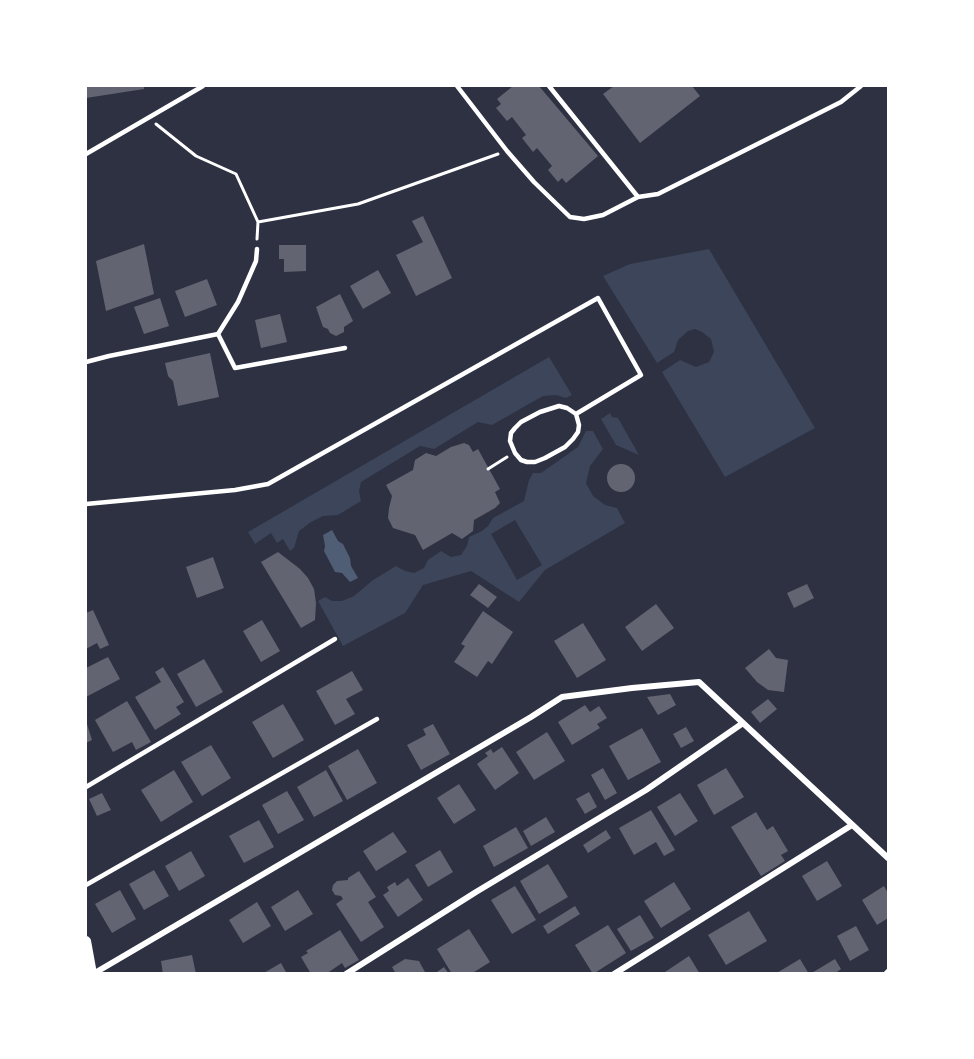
<!DOCTYPE html>
<html>
<head>
<meta charset="utf-8">
<style>
	body { margin:0 }
	#map { position:relative; width:974px; height:1059px; overflow:hidden; background:#2d3142; font-family:"Alegreya Sans",sans-serif }
	canvas { display:block }
	.frame { position:absolute; inset:0; border:87px solid #fff; pointer-events:none }
</style>
</head>
<body>
<div id="map">
<canvas width="974" height="1059"></canvas>
<div class="frame"></div>
</div>
<script>
const context = document.querySelector('canvas').getContext('2d');
context.lineJoin = 'round';
function paint(path, color) { context.fillStyle = color; context.fill(path, 'evenodd'); }
const poly = rows => new Path2D(rows.map(r => 'M' + r).join(''));
function strokePath(path, color, width, dash) { context.strokeStyle = color; context.lineWidth = width; context.lineCap = dash ? 'butt' : 'round'; context.setLineDash(dash || []); context.stroke(path); }
paint(poly([
	[709,249,815,428,725,477,662,372,680,360,696,367,709,362,714,352,711,339,702,332,695,329,688,331,678,340,674,352,657,363,603,276,630,264],
	[549,357,572,395,566,398,556,395,543,396,492,425,478,422,434,449,420,446,361,482,359,491,361,501,338,515,323,516,311,522,299,531,294,548,290,551,283,539,277,543,271,533,255,544,248,532],
	[610,413,612,417,618,418,639,455,616,445,601,419],
	[586,431,593,431,603,449,590,466,586,483,593,496,605,505,617,508,625,523,545,570,519,602,471,571,423,585,405,613,343,646,318,601,325,597,332,601,342,601,354,596,373,580,396,566,405,571,414,573,424,568,428,560,441,551,451,557,461,555,467,546,469,537,482,531,488,526,493,518,524,501,529,480,533,473,541,473,578,447],
	[515,520,542,565,517,580,491,534]
]), '#3c4559');
paint(poly([
	[332,530,338,541,343,544,350,558,351,566,358,578,350,582,342,573,335,572,324,551,325,546,323,535]
]), '#4f5d75');
paint(poly([
	[86,86,144,86,144,89,86,98],
	[513,86,539,86,598,156,566,183,562,178,558,182,548,170,552,166,537,148,533,152,522,138,526,135,512,117,507,121,496,108,501,104,497,99],
	[614,86,692,86,700,96,640,143,603,94],
	[423,216,452,278,416,296,396,255,423,242,412,221],
	[144,244,154,294,106,311,96,261],
	[279,245,306,245,306,271,284,272,284,259,279,259],
	[378,270,391,293,363,309,350,286],
	[207,279,217,305,185,317,175,291],
	[340,294,353,321,344,327,344,332,336,336,330,333,328,329,323,327,316,307],
	[160,298,169,326,144,334,134,307],
	[280,314,287,342,261,348,255,320],
	[210,353,219,397,178,406,173,381,168,376,165,363],
	[464,443,469,445,473,452,478,449,500,489,495,492,500,503,495,508,474,520,473,531,462,539,452,533,423,550,415,535,393,528,388,518,389,508,392,496,386,485,413,470,415,460,426,453,436,456,451,447],
	'607 478a14 14 0 1 1 28 0a14 14 0 1 1-28 0Z',
	[278,552,300,569,308,578,314,589,316,603,315,620,301,628,261,562],
	[213,557,224,588,197,598,186,567],
	[479,584,497,597,488,608,470,595],
	[807,584,814,598,794,608,787,593],
	[656,604,674,628,642,651,625,627],
	[93,610,109,645,100,649,97,643,86,649,86,613],
	[483,611,513,632,492,664,488,661,477,677,454,662,465,646,461,644],
	[262,620,280,651,261,662,243,631],
	[583,623,606,660,577,678,554,641],
	[769,649,776,658,788,660,784,692,768,690,757,682,745,668],
	[108,657,120,679,86,697,86,668],
	[204,659,223,692,196,707,177,674],
	[163,667,184,702,176,707,181,714,155,730,135,697,161,682,155,672],
	[352,671,363,690,346,699,355,714,335,725,316,691],
	[670,694,676,705,658,715,647,697],
	[768,699,777,709,760,723,751,712],
	[127,701,151,742,136,750,132,742,113,752,95,720],
	[283,704,304,740,273,758,252,722],
	[585,705,590,712,599,706,607,718,597,724,600,728,572,745,558,722],
	[86,721,92,740,86,743],
	[433,724,450,754,421,770,407,745,426,735,423,729],
	[686,727,694,741,681,748,673,734],
	[642,728,661,762,628,780,609,746],
	[547,732,565,761,534,780,516,752],
	[211,745,231,778,202,796,181,762],
	[502,747,519,773,495,790,477,764,488,756,485,753,491,749,493,753],
	[358,749,377,783,347,800,328,766],
	[603,768,617,793,605,800,591,775],
	[726,768,744,797,714,815,697,785],
	[174,770,193,802,161,822,141,790],
	[326,770,343,801,314,817,297,787],
	[459,784,476,810,454,824,437,798],
	[287,791,304,820,278,834,262,805],
	[589,792,597,807,585,814,576,799],
	[102,793,111,810,97,816,89,799],
	[680,793,698,821,675,836,657,807],
	[651,810,675,850,664,856,656,842,634,855,619,828],
	[756,812,767,830,773,826,788,851,781,855,785,861,761,876,731,827],
	[546,817,555,832,531,846,523,831],
	[259,820,274,847,244,863,229,836],
	[516,827,528,848,494,867,483,846],
	[606,830,611,838,588,853,583,845],
	[393,832,407,852,376,871,363,851],
	[440,850,453,872,428,887,415,865],
	[191,851,205,876,179,891,165,866],
	[827,861,842,886,817,901,802,876],
	[548,864,568,897,539,914,520,881],
	[154,870,169,896,144,910,129,884],
	[359,871,376,897,368,902,384,927,361,942,336,904,343,899,341,896,335,895,332,890,333,885,337,881,348,880,348,878],
	[408,878,423,900,398,917,383,895,389,891,387,887,395,882,397,886],
	[674,882,691,909,661,928,644,901],
	[515,886,536,920,512,934,491,900],
	[884,886,888,893,888,918,877,925,862,900],
	[120,890,136,919,112,933,95,904],
	[298,890,313,914,285,931,271,907],
	[257,902,271,926,243,943,229,920],
	[575,906,580,914,548,934,543,926],
	[749,911,767,941,726,965,708,935],
	[640,915,654,938,631,951,617,929],
	[608,925,626,953,593,974,575,945],
	[856,926,869,950,850,961,837,936],
	[469,929,490,962,471,974,452,974,437,949],
	[340,930,359,960,345,968,342,963,326,974,311,974,301,957,308,953,306,951],
	[192,955,196,974,163,974,161,961],
	[689,956,700,974,662,974],
	[405,959,419,961,426,974,396,974,392,967],
	[800,959,809,974,775,974],
	[835,959,841,969,834,974,810,974],
	[281,963,287,974,262,974],
	[444,967,449,974,434,974]
]), '#626471');
strokePath(poly([
	[156,124,196,156,236,174,258,222,257,239],
	[258,222,358,204,498,154],
	[488,469,507,457]
]), '#fff', 3);
strokePath(poly([
	[457,86,507,151,534,182,570,217,584,219,603,215,638,197,658,194,841,102,861,86],
	[549,86,638,197],
	[86,154,203,86],
	[218,334,235,368,345,348],
	[86,362,109,356,218,334,238,302,256,261,257,249],
	[559,406,567,408,576,414,579,425,578,432,573,439,565,447,545,458,535,462,527,462,521,460,515,453,510,441,511,433,515,428,521,422,540,412,559,406],
	[86,504,235,490,268,484,598,298,641,375,576,414],
	[86,787,335,639],
	[86,885,377,719]
]), '#fff', 4.5);
strokePath(poly([
	[93,974,531,717,562,697,632,688,699,682,888,858],
	[346,974,476,892,646,790,743,723],
	[614,974,852,825],
	[886,974,888,972]
]), '#fff', 6);
strokePath(poly([
	[86,941,92,974]
]), '#fff', 10);
</script>
</body>
</html>
